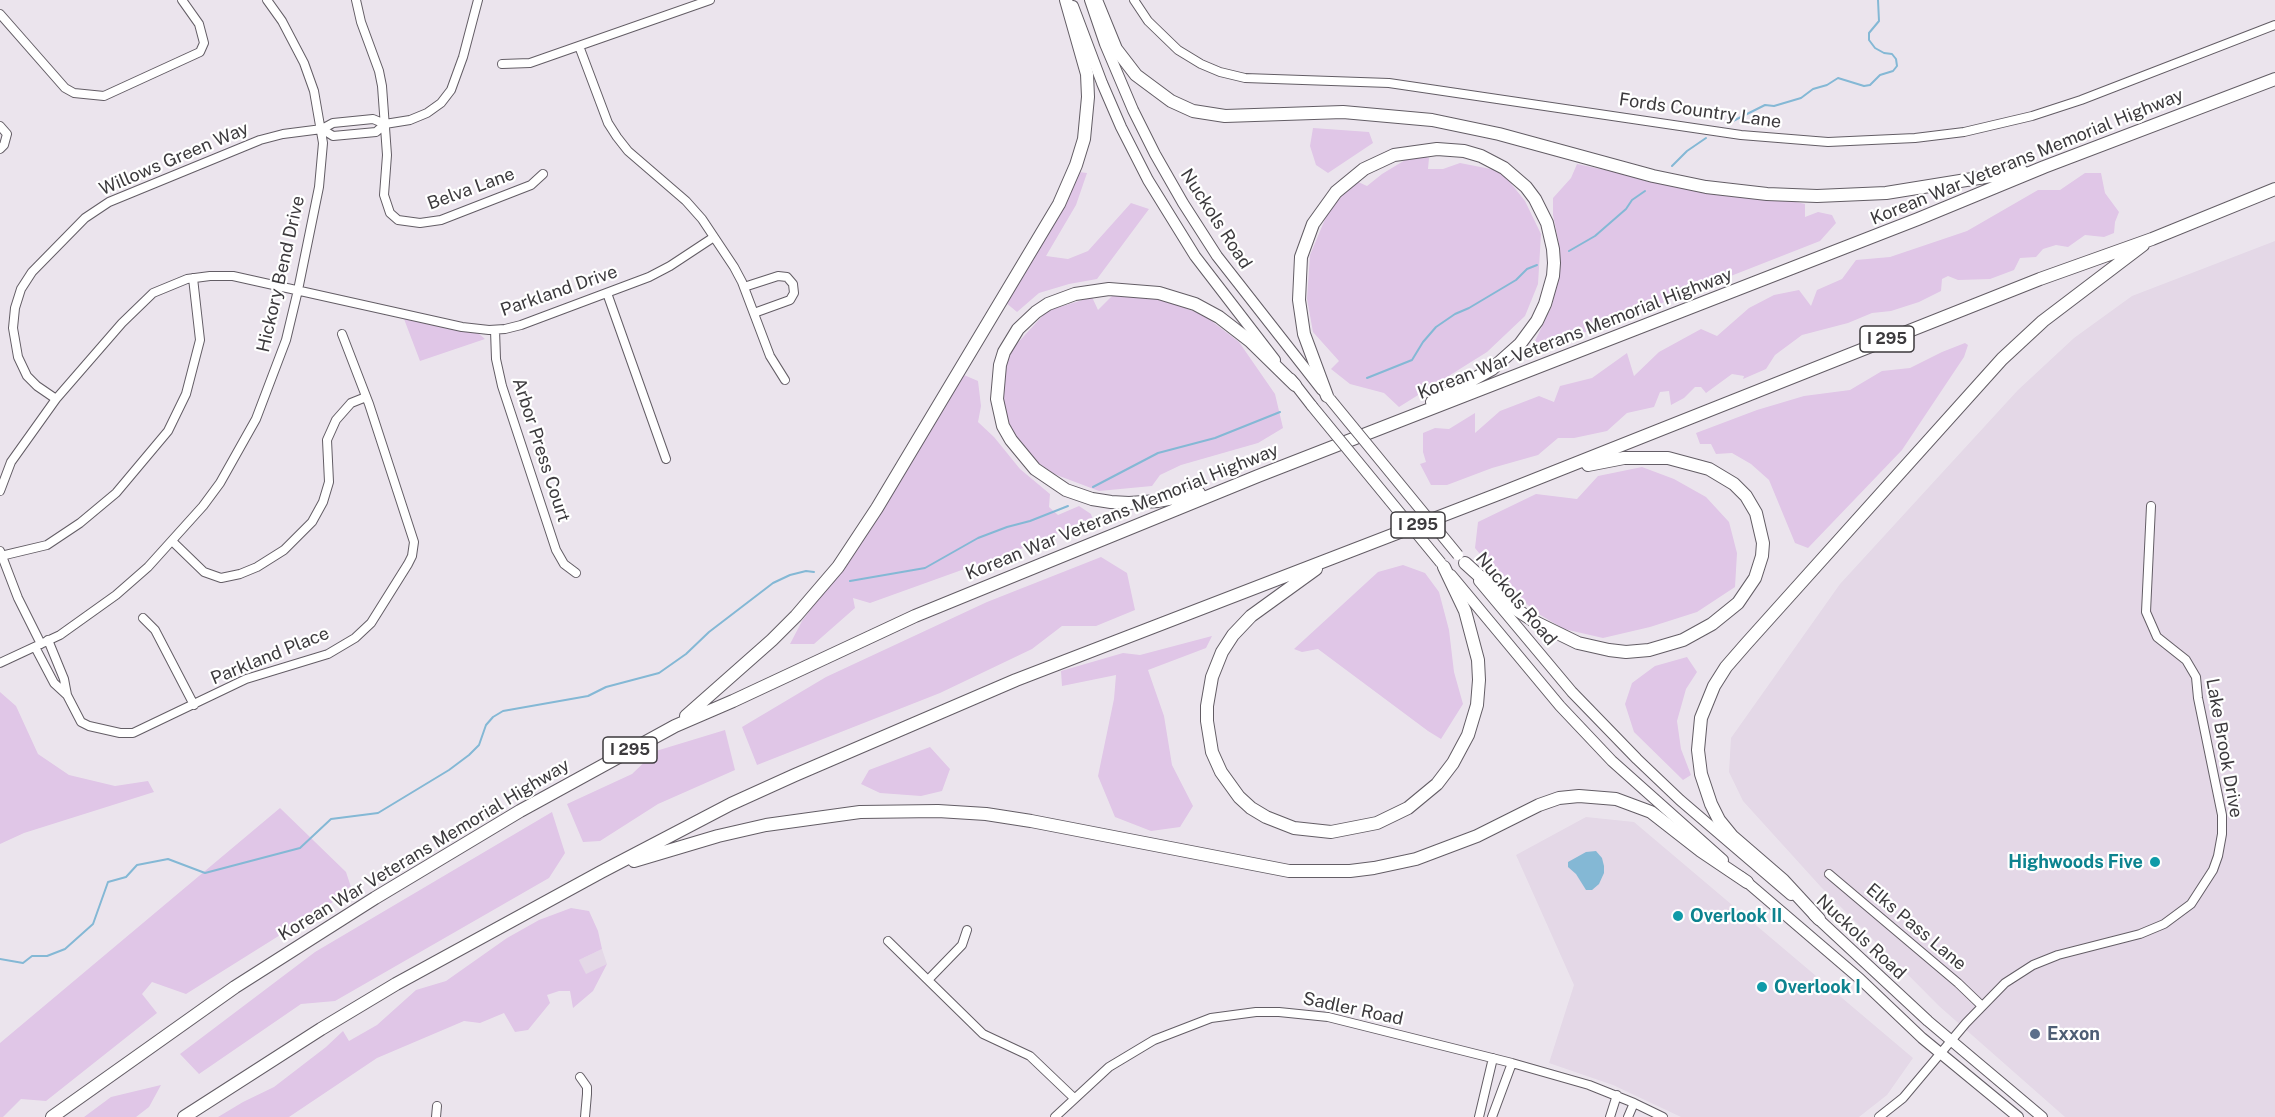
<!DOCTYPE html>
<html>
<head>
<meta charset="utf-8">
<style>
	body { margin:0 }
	canvas { display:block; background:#ebe4ed }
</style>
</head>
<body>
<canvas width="2275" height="1117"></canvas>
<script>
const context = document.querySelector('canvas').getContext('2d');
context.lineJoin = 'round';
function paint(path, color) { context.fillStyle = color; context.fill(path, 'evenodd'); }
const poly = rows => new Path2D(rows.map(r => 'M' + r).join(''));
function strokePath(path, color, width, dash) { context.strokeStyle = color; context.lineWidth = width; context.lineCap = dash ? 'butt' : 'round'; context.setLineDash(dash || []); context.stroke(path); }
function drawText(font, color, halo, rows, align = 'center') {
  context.font = font + ' "Public Sans",sans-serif'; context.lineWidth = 4.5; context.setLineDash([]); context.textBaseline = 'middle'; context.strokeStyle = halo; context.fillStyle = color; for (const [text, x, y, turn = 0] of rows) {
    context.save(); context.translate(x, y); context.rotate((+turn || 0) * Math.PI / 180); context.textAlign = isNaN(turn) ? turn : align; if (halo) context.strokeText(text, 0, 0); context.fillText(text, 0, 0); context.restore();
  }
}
paint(poly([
	[2275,241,2275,1117,2065,1117,1939,1006,1821,887,1743,801,1729,772,1731,738,1840,584,2018,390,2074,338,2132,296],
	[1586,817,1634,822,1913,1058,1887,1095,1859,1117,1681,1117,1613,1085,1549,1063,1574,985,1516,855],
	[602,949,607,964,586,975,579,960]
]), '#e4d8e7');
paint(poly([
	[1313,128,1369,132,1373,143,1328,173,1316,165,1310,146],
	[1415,154,1429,158,1428,169,1443,169,1460,163,1501,171,1525,201,1541,234,1538,284,1525,316,1487,352,1399,407,1384,393,1350,384,1331,369,1339,361,1313,332,1307,299,1310,255,1331,205,1356,181,1367,186,1382,174],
	[1577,164,1676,185,1787,200,1805,204,1805,217,1818,212,1832,215,1836,223,1820,241,1611,323,1552,344,1534,343,1552,306,1558,273,1559,244,1553,215,1553,198,1571,178],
	[1079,172,1087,173,1076,205,1046,256,1068,259,1088,251,1131,203,1149,209,1097,279,1069,284,1039,293,1017,312,1005,302],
	[2085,173,2101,173,2105,193,2119,212,2115,222,2114,233,2104,237,2085,235,2068,247,2056,245,2043,249,2036,257,2020,258,2014,270,1990,279,1958,280,1948,276,1942,279,1941,291,1919,302,1891,311,1872,313,1848,323,1802,335,1775,355,1766,369,1743,379,1744,376,1732,374,1706,393,1701,387,1695,387,1684,398,1671,405,1669,391,1660,392,1654,407,1627,413,1607,431,1574,438,1558,438,1538,455,1492,468,1447,485,1431,485,1420,464,1426,462,1423,452,1423,433,1435,428,1449,429,1475,413,1475,433,1500,411,1539,396,1554,402,1560,386,1592,378,1627,353,1634,376,1659,352,1701,329,1717,336,1749,308,1774,295,1799,290,1811,306,1817,290,1842,279,1856,260,1890,257,1967,231,2038,190,2060,190],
	[1114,294,1161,298,1205,316,1239,342,1275,394,1283,428,1258,443,1181,465,1160,475,1152,486,1099,491,1054,474,1022,451,1008,423,1000,380,1013,348,1047,311,1092,297,1098,310],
	[404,319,478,333,485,339,420,361],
	[1965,343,1968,345,1964,357,1902,450,1808,548,1795,543,1769,480,1751,464,1732,453,1716,454,1711,444,1700,444,1696,433,1757,410,1804,396,1850,390,1882,371,1910,368,1942,352],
	[964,375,978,381,981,406,978,422,994,437,1020,469,1050,494,1049,507,1058,515,1079,506,1091,514,1093,520,1082,522,1034,544,870,603,853,598,855,608,814,644,790,644,802,621,873,526],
	[1642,467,1674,479,1706,497,1729,522,1737,553,1735,587,1697,612,1650,627,1603,638,1564,629,1537,613,1504,584,1475,548,1478,522,1536,494,1577,499,1598,476],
	[1101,557,1127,573,1135,610,1096,626,1062,626,1032,649,940,693,757,765,742,727,826,677,987,602],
	[1403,565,1425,573,1439,592,1449,630,1454,672,1463,704,1441,739,1428,731,1318,649,1302,652,1294,649,1378,572],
	[1212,636,1206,648,1148,670,1164,716,1172,765,1193,806,1180,827,1151,831,1115,817,1098,776,1114,699,1116,675,1062,686,1061,671,1123,653,1140,655],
	[1687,657,1697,672,1686,689,1677,721,1681,749,1691,775,1683,780,1634,732,1625,704,1632,683,1655,666],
	[0,692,16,706,38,754,69,775,115,786,148,781,154,792,24,833,0,844],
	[725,730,735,770,658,804,600,841,583,842,567,804,632,774,656,751],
	[930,747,950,769,942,791,921,796,880,793,861,784,869,770],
	[280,808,346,872,352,890,186,994,152,982,142,994,157,1013,46,1101,21,1099,3,1117,0,1117,0,1043],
	[552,812,565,853,549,878,335,1001,301,1004,199,1074,180,1054,315,952],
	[571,908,589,911,598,931,602,949,579,960,586,974,607,964,593,991,573,1008,570,991,559,991,547,995,550,1003,528,1030,515,1032,504,1013,480,1023,464,1021,377,1058,289,1117,218,1117,243,1102,274,1087,326,1047,343,1031,349,1041,377,1025,416,990,446,981,507,938,539,920],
	[161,1085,149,1107,136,1117,84,1117,111,1097]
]), '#e0c6e7');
paint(poly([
	[1596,851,1602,858,1604,866,1604,873,1599,884,1592,890,1586,890,1576,874,1568,867,1568,862,1586,852]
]), '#84b8d5');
strokePath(poly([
	[1727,124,1765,105,1774,106,1801,98,1813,89,1827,85,1838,78,1864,86,1870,85,1880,75,1893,71,1897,66,1896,59,1892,54,1884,53,1875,48,1869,40,1869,33,1879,21,1878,0],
	[1672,166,1687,151,1706,138],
	[1569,251,1595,236,1626,209,1632,200,1645,191],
	[1367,378,1412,360,1423,342,1436,327,1455,314,1469,308,1516,280,1527,269,1537,265],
	[1093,487,1158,453,1215,438,1280,412],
	[850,581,925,568,978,538,1007,527,1030,521,1068,506],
	[0,959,23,963,32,956,47,956,65,949,93,924,108,882,126,877,137,865,168,859,205,873,300,848,331,819,378,813,449,770,469,755,479,745,486,725,493,717,503,711,588,696,606,687,659,673,686,654,709,632,773,583,790,575,806,571,814,572]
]), '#84b8d5', 2);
const minor = poly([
	[356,0,361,22,379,71,382,86,387,155,384,195,390,213,398,220,420,223,441,220,531,185,543,174],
	[1134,0,1148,21,1178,50,1201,64,1220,72,1245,78,1389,83,1741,135,1828,142,1915,138,1964,132,2032,116,2081,100,2275,25],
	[0,14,65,88,74,93,104,96,200,52,204,43,199,24,182,0],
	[579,46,608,123,617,137,628,151,686,201,702,219,734,267,742,282,770,356,785,380],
	[502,64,530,63,710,0],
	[0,126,7,134,4,145,0,149],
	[322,129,333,136,376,132,385,124,410,120,427,113,441,103,451,90,463,57,478,0],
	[744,287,778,276,787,277,793,284,794,293,790,300,754,313],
	[607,293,666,459],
	[495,330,496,359,502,386,556,550,564,564,576,573],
	[56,399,37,386,27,376,18,357,13,328,15,308,21,289,32,272,85,218,109,202,260,140,283,134,322,129,333,123,373,119,385,124],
	[0,491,11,462,56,399,122,323,153,293,187,279,210,276,233,276,462,327,489,330,505,329,521,325,649,277,670,266,714,237],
	[173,542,204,572,221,578,240,574,257,567,284,550,312,522,323,502,329,482,327,440,336,420,351,403,366,397],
	[0,551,18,598,41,644],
	[1,556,47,545,80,523,116,493,168,431,186,394,200,340,193,278],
	[143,618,155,630,194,705],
	[35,647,54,683,67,695,64,679,48,640],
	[0,663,60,635,116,595,148,567,203,506,220,483,256,419,286,340,298,290,319,187,323,143,314,91,304,63,282,21,267,0],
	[67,695,81,722,89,726,120,733,133,733,246,679,328,654,355,638,371,623,408,564,412,556,414,542,369,404,342,334],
	[1829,874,1958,983,1982,1006],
	[888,941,983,1034,1030,1056,1074,1098],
	[928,980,962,945,967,930],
	[580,1077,587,1087,587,1094,585,1117],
	[436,1117,437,1106],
	[1055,1117,1109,1067,1154,1040,1211,1018,1256,1012,1279,1012,1328,1017,1512,1063,1589,1085,1634,1103,1663,1117],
	[1479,1117,1493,1058],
	[1492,1117,1512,1063],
	[1610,1117,1617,1095],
	[1628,1117,1634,1103],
	[1879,1117,1903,1098,1966,1023,2005,983,2033,965,2058,955,2140,934,2164,924,2191,904,2213,870,2218,856,2222,834,2222,815,2198,698,2196,677,2186,660,2157,637,2146,612,2151,506]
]);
const major = poly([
	[1090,0,1105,44,1133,110,1155,154,1183,203,1217,256,1322,390],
	[1073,6,1102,83,1121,127,1148,180,1195,256,1275,360],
	[1291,379,1312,406],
	[1451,575,1560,706,1612,761,1723,860],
	[1479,581,1572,692,1637,759,1680,800,1791,895],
	[1741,877,1860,979,1922,1038,2018,1117],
	[1814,915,1928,1021,2042,1117]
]);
const highway = poly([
	[1096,0,1116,49,1136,75,1171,101,1193,111,1225,116,1343,112,1432,120,1499,134,1653,176,1706,187,1767,194,1817,196,1886,193,2022,171],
	[1327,396,1304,334,1299,300,1301,257,1313,224,1336,192,1364,169,1394,155,1437,149,1464,151,1481,156,1504,168,1526,187,1535,199,1547,223,1553,249,1554,263,1553,276,1545,304,1537,321,1520,344,1492,369,1432,402],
	[1199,493,1158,501,1129,503,1111,502,1092,499,1066,490,1035,469,1011,440,1003,426,997,399,1000,365,1004,352,1018,329,1036,312,1048,304,1075,294,1109,289,1159,293,1195,304,1219,317,1250,341,1295,385],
	[1465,563,1517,610,1537,623,1578,643,1609,650,1626,652,1649,650,1683,640,1712,624,1738,603,1755,578,1762,556,1763,543,1756,513,1746,496,1734,484,1709,469,1668,458,1624,458,1588,465],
	[1316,569,1251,616,1233,635,1222,652,1212,677,1207,706,1207,721,1212,752,1221,772,1239,797,1251,808,1266,817,1294,828,1331,832,1377,823,1408,808,1437,784,1453,763,1468,735,1477,705,1479,680,1478,660,1465,611,1444,567],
	[686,716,772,640,796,616,838,567,877,508,1059,204,1076,165,1084,139,1088,97,1087,74,1066,0],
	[634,861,718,836,766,825,860,812,938,811,986,814,1031,821,1289,871,1350,871,1374,868,1416,859,1477,836,1539,805,1559,798,1579,796,1616,799,1651,812,1701,851,1747,882],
	[1819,919,1783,880,1732,836,1719,820,1711,804,1701,774,1698,750,1701,718,1714,686,1726,667,1746,644,2002,359,2043,321,2143,245],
	[52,1117,235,987,375,898,520,811,675,726,733,701,915,616,1258,476,1918,219,2044,167,2275,79],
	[184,1117,321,1029,396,984,601,872,731,804,795,775,1016,680,1501,493,2040,279,2152,239,2275,189]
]);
strokePath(minor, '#635d65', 10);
strokePath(major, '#635d65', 12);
strokePath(highway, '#635d65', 14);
strokePath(minor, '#fff', 8);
strokePath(major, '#fff', 10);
strokePath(highway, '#fff', 12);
const majorBridge = poly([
	[1330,399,1458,555],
	[1312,406,1441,563]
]);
strokePath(majorBridge, '#635d65', 12, []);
strokePath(majorBridge, '#fff', 10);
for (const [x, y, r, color] of [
	[2155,862,6,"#0f9aa8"],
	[1678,916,6,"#0f9aa8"],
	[1762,987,6,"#0f9aa8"],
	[2035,1034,6,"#5c6f8a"]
]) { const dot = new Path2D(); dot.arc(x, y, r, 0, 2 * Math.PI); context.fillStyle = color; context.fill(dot); strokePath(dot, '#fff', 2); }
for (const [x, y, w] of [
	[1887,339,54],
	[1418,525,54],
	[630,750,54]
]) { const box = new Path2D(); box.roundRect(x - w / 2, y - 13, w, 26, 4.5); context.fillStyle = '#fff'; context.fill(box); strokePath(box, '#3c3a3d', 1.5); }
drawText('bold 16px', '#3c3a3d', null, [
	["I 295",1887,339],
	["I 295",1418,525],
	["I 295",630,750]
]);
drawText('18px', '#3c3a3d', '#fff', [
	["Fords Country Lane",1700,111,8],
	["Korean War Veterans Memorial Highway",2027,157,-22],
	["Willows Green Way",174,159,-23],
	["Belva Lane",471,189,-20],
	["Nuckols Road",1216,219,57],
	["Hickory Bend Drive",281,274,-77],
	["Parkland Drive",559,291,-19],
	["Korean War Veterans Memorial Highway",1575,334,-21],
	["Arbor Press Court",541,450,72],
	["Korean War Veterans Memorial Highway",1122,512,-22],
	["Nuckols Road",1516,599,50],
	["Parkland Place",270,656,-22],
	["Lake Brook Drive",2224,748,80],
	["Korean War Veterans Memorial Highway",424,850,-31],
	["Elks Pass Lane",1916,927,40],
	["Nuckols Road",1861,937,43],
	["Sadler Road",1353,1009,12]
]);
drawText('bold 18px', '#0d838f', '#fff', [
	["Highwoods Five",2143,862,"right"],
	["Overlook II",1690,916],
	["Overlook I",1774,987]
], 'left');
drawText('bold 18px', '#4e5e75', '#fff', [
	["Exxon",2047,1034]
], 'left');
</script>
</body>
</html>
